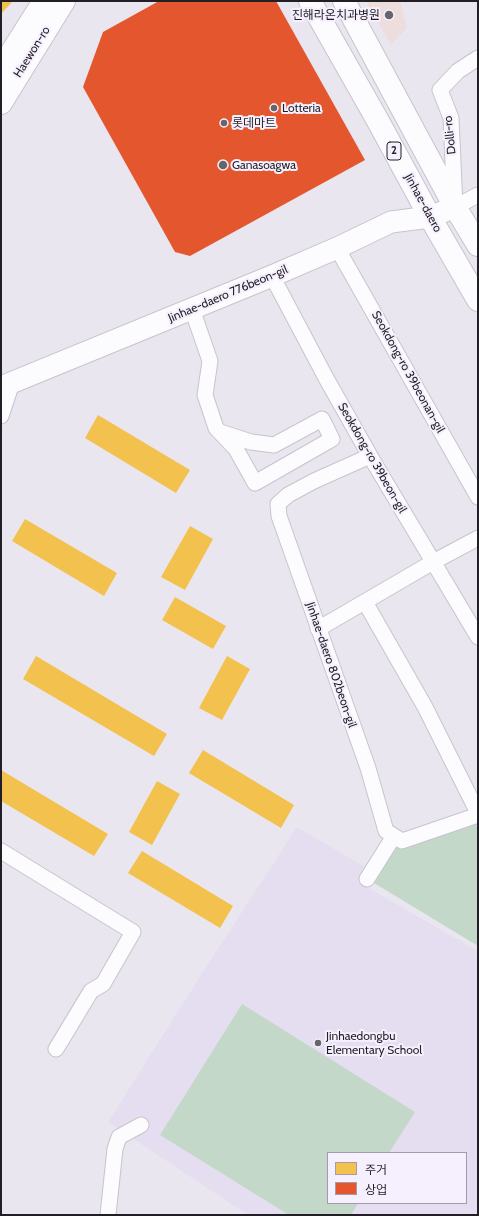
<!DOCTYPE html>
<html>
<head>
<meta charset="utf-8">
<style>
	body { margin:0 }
	#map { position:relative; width:479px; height:1216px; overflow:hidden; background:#eae6ef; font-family:Cabin,"Noto Sans KR",sans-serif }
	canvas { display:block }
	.frame { position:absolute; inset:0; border:2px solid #211f25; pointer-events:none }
	.legend { position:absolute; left:327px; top:1152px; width:140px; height:52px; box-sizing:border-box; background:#f6f0fe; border:1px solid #a19ca7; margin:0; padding:5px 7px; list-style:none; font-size:12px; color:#211f25 }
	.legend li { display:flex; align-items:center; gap:8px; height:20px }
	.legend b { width:20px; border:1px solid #a19ca7 }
</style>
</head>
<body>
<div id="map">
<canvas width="479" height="1216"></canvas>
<div class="frame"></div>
<ul class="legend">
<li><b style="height:11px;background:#f2c14e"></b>주거</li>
<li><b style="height:11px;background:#e4572e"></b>상업</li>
</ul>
</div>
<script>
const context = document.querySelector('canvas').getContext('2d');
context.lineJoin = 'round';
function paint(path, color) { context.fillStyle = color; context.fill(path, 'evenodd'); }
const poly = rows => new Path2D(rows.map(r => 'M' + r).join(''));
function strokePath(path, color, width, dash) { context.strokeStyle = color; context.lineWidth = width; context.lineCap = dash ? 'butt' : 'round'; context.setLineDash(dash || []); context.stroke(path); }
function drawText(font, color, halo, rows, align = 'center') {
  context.font = font + ' Cabin,"Noto Sans KR",sans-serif'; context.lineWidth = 4; context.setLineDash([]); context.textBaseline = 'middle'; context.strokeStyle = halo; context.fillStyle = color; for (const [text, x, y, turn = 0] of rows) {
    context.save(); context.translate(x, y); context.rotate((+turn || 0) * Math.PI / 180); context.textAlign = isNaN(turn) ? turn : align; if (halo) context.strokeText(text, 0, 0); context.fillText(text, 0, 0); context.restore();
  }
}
paint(poly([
	[297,827,365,867,358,882,478,951,478,1215,248,1215,108,1122,208,964],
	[328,1153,466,1153,466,1203,328,1203]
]), '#e5def0');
paint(poly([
	[366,1,400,1,407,28,391,45]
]), '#eddddd');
paint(poly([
	[476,821,478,827,478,946,374,883,395,848],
	[242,1004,415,1112,389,1153,328,1153,328,1203,358,1203,351,1215,289,1215,160,1135]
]), '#c4d8ca');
paint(poly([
	[1,1,13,1,1,14],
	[98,415,190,470,176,493,85,438],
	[25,519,117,573,104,596,12,541],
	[190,526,213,539,185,590,161,577],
	[175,597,226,626,213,649,162,620],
	[36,656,167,734,154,756,23,679],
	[227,656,250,669,222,720,199,708],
	[203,750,294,805,281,828,189,773],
	[1,770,108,834,94,856,1,801],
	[157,781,180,794,152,845,129,832],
	[142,851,233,906,220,928,128,873]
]), '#f2c14e');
paint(poly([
	[159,1,276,1,365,160,190,256,175,252,83,87,103,32]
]), '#e4572e');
const street = poly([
	[478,58,458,71,440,90,451,118,455,207,478,195],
	[337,248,478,497],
	[272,276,326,378,370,456,478,637],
	[192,309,210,361,205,395,216,428,236,449,255,483,332,439,322,419,274,445,251,442,220,432],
	[1,416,12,383],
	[370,456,314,481,288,495,278,504,279,516,368,768,386,831,402,841,478,815],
	[365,602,425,707,478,813],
	[318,629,433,562,478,538],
	[1,851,133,932,103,984,91,991,56,1049],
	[367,879,394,836],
	[108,1215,115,1149,119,1137,141,1125]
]);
const secondary = poly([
	[1,387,272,276,337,248,391,222,430,217,455,207]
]);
const primary = poly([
	[310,1,378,121,430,217,478,300],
	[344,1,455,207,478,245],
	[1,69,44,1],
	[1,103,64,1]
]);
strokePath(street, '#c7c4cc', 17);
strokePath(secondary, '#c7c4cc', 23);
strokePath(primary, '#c7c4cc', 24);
strokePath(street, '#fcfbfd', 15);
strokePath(secondary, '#fcfbfd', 21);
strokePath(primary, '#fcfbfd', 22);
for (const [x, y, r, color] of [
	[389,15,5,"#67656c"],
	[274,108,4,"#67656c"],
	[224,123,4,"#67656c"],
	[223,165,5,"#67656c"],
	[318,1043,4,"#67656c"]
]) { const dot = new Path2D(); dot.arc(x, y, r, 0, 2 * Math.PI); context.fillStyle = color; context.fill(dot); strokePath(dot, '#f6f0fe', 1.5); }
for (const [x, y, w] of [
	[394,151,14]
]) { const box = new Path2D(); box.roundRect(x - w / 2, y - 9, w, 18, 3); context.fillStyle = '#f6f0fe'; context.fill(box); strokePath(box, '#211f25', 1); }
drawText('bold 11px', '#211f25', null, [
	["2",394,151]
]);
drawText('12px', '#211f25', '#f6f0fe', [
	["진해라온치과병원",380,15,"right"],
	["Lotteria",282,108],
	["롯데마트",232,123],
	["Ganasoagwa",232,165],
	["Jinhaedongbu",326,1036],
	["Elementary School",326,1050]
], 'left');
drawText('12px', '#211f25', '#f6f0fe', [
	["Haewon-ro",32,52,-58],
	["Dolli-ro",450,135,-96],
	["Jinhae-daero",423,203,61],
	["Jinhae-daero 776beon-gil",228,294,-23],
	["Seokdong-ro 39beonan-gil",408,372,61],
	["Seokdong-ro 39beon-gil",372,458,60],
	["Jinhae-daero 802beon-gil",331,665,71]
]);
</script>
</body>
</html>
